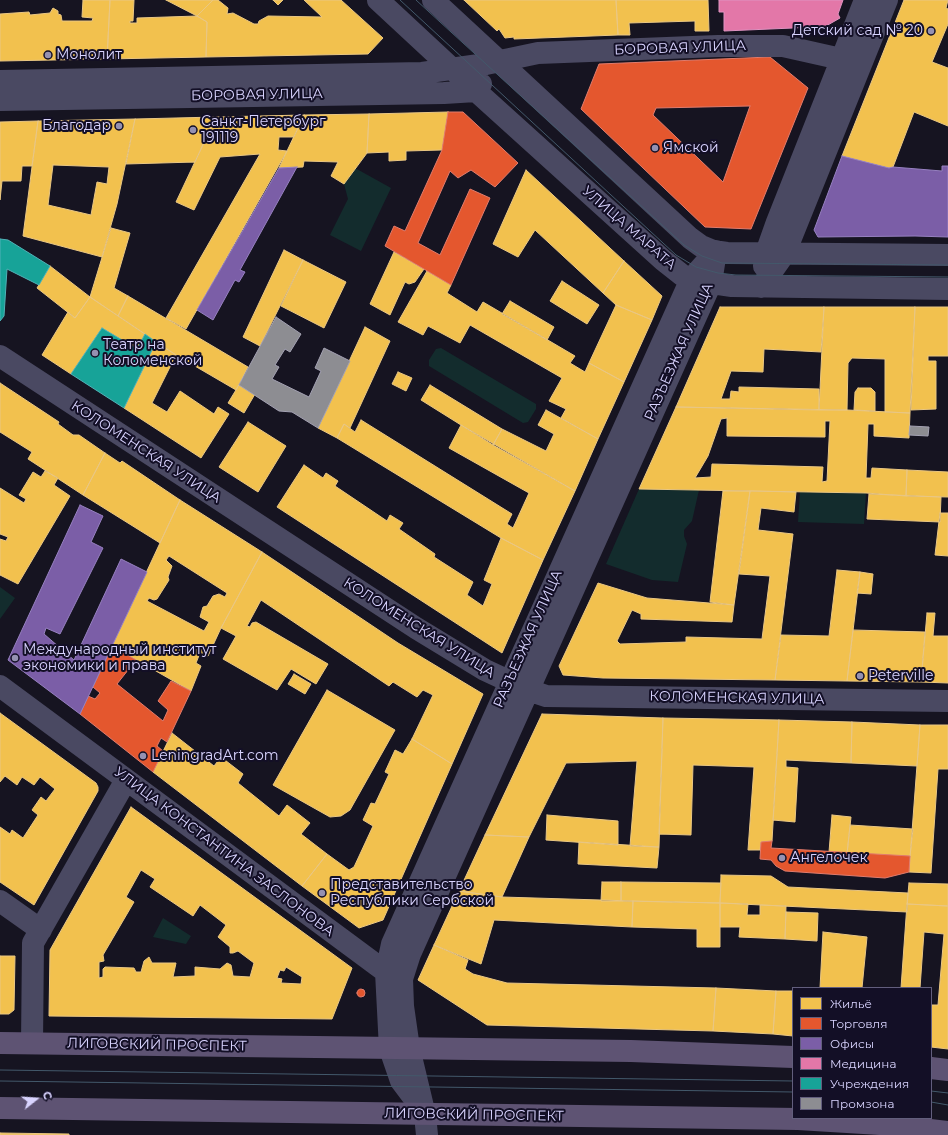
<!DOCTYPE html>
<html>
<head>
<meta charset="utf-8">
<style>
	body { margin:0 }
	#map { position:relative; width:948px; height:1135px; overflow:hidden; background:#161421; font-family:Montserrat,sans-serif }
	canvas { display:block }
	.legend { position:absolute; left:792px; top:987px; width:140px; height:132px; box-sizing:border-box; background:#130f26; border:1px solid #625e7d; margin:0; padding:5px 7px; list-style:none; font-size:12px; color:#d9d4ff }
	.legend li { display:flex; align-items:center; gap:8px; height:20px }
	.legend b { width:20px; border:1px solid #625e7d }
	.north { position:absolute; left:16px; top:1079px; width:40px; height:40px; -webkit-text-stroke:3px #130f26; paint-order:stroke; rotate:73deg; font-size:11px; font-weight:700; line-height:16px; text-align:center; color:#d9d4ff }
	.north::after { content:''; display:block; margin:auto; width:14px; height:18px; background:#d9d4ff; clip-path:polygon(50% 0,100% 100%,50% 72%,0 100%) }
</style>
</head>
<body>
<div id="map">
<canvas width="948" height="1135"></canvas>
<ul class="legend">
<li><b style="height:11px;background:#f2c14e"></b>Жильё</li>
<li><b style="height:11px;background:#e4572e"></b>Торговля</li>
<li><b style="height:11px;background:#7b5ea7"></b>Офисы</li>
<li><b style="height:11px;background:#e377a8"></b>Медицина</li>
<li><b style="height:11px;background:#17a398"></b>Учреждения</li>
<li><b style="height:11px;background:#8d8d92"></b>Промзона</li>
</ul>
<div class="north">С</div>
</div>
<script>
const context = document.querySelector('canvas').getContext('2d');
context.lineJoin = 'round';
function paint(path, color) { context.fillStyle = color; context.fill(path, 'evenodd'); }
const poly = rows => new Path2D(rows.map(r => 'M' + r).join(''));
function strokePath(path, color, width, dash) { context.strokeStyle = color; context.lineWidth = width; context.lineCap = dash ? 'butt' : 'round'; context.setLineDash(dash || []); context.stroke(path); }
function drawText(font, color, halo, rows, align = 'center') {
  context.font = font + ' Montserrat,sans-serif'; context.lineWidth = 4; context.setLineDash([]); context.textBaseline = 'middle'; context.strokeStyle = halo; context.fillStyle = color; for (const [text, x, y, turn = 0] of rows) {
    context.save(); context.translate(x, y); context.rotate((+turn || 0) * Math.PI / 180); context.textAlign = isNaN(turn) ? turn : align; if (halo) context.strokeText(text, 0, 0); context.fillText(text, 0, 0); context.restore();
  }
}
paint(poly([
	[355,168,391,188,361,251,330,235,348,199,344,184],
	[441,348,536,404,536,409,528,422,523,423,429,366,429,360,436,349],
	[639,489,699,490,692,521,684,530,684,536,687,544,678,582,652,580,606,564],
	[800,492,866,493,864,524,798,522],
	[0,587,15,598,0,619],
	[163,918,191,936,186,944,153,937]
]), '#132c2d');
const homes = poly([
	[83,0,110,0,107,59,0,61,0,14,29,12,30,15,50,13,53,8,58,11,58,14,61,15,62,21,92,21,93,18,82,17,83,0],
	[110,0,134,0,133,21,130,21,130,23,137,23,137,18,197,16,207,22,206,57,107,59,110,0],
	[166,0,213,0,197,16,166,0],
	[213,0,218,0,228,8,227,14,233,13,254,24,258,24,259,21,268,16,322,17,304,0,341,0,383,38,368,54,206,57,207,22,197,16,213,0],
	[273,0,283,0,278,5,273,0],
	[464,0,616,0,618,35,514,39,514,37,505,38,499,29,497,31,464,0],
	[616,0,708,0,709,31,695,31,695,21,629,23,630,35,618,35,616,0],
	[904,0,948,0,946,8,948,9,948,24,932,62,948,68,948,126,914,112,893,167,889,168,842,156,904,0],
	[448,112,442,150,406,151,406,160,389,161,389,152,367,153,369,114,448,112],
	[369,114,367,153,344,184,331,176,338,162,304,161,303,167,279,168,304,115,369,114],
	[304,115,294,137,279,137,278,150,287,151,186,329,166,318,260,154,220,157,194,210,176,202,216,117,304,115],
	[216,117,195,162,126,164,135,119,216,117],
	[135,119,117,204,102,257,23,236,38,121,135,119],
	[53,165,109,167,107,184,97,182,91,215,48,205,53,165],
	[38,121,32,166,22,166,21,181,2,181,0,200,0,122,38,121],
	[526,170,624,261,603,293,535,230,518,257,493,244,526,170],
	[111,228,130,233,114,288,128,296,118,316,90,297,111,228],
	[284,250,303,260,260,346,243,337,284,250],
	[394,252,424,269,415,282,409,284,405,282,390,315,370,304,394,252],
	[303,260,346,282,324,328,281,306,303,260],
	[624,261,662,296,652,320,616,305,603,293,624,261],
	[50,266,90,297,75,318,37,288,50,266],
	[427,271,451,285,447,293,477,312,483,302,575,356,570,363,585,372,589,363,624,382,598,439,561,418,566,409,549,401,562,378,470,325,460,343,428,326,423,335,398,322,427,271],
	[562,281,599,305,587,324,550,301,562,281],
	[128,296,248,367,236,390,176,355,118,316,128,296],
	[90,297,145,334,137,349,102,328,71,374,42,355,68,312,75,318,90,297],
	[510,301,554,327,547,340,502,314,510,301],
	[616,305,652,320,624,382,589,363,616,305],
	[720,307,824,307,821,352,764,349,763,372,731,371,721,399,730,399,731,391,739,392,739,387,819,389,819,410,676,407,720,307],
	[824,307,915,307,910,413,885,412,885,359,852,358,848,363,847,410,819,410,824,307],
	[915,307,948,307,948,356,928,356,928,361,936,361,936,409,911,410,915,307],
	[365,327,390,341,350,428,344,424,337,438,318,428,365,327],
	[156,342,176,355,152,403,167,412,180,391,214,414,218,407,229,414,201,458,124,408,156,342],
	[398,372,412,378,406,391,392,384,398,372],
	[0,383,59,422,58,424,73,435,79,435,105,453,83,495,28,459,32,452,0,432,0,383],
	[239,385,255,394,244,413,228,403,239,385],
	[430,385,502,429,493,445,421,400,430,385],
	[858,388,871,388,875,392,875,411,854,410,855,392,858,388],
	[676,407,847,410,910,413,909,438,874,436,874,424,868,424,866,478,871,478,872,468,907,470,906,496,866,493,639,489,676,407],
	[727,418,727,436,825,437,825,421,830,421,827,481,822,482,823,467,712,464,711,477,695,478,708,456,721,419,727,418],
	[546,410,598,439,575,491,493,445,502,429,546,451,554,434,538,425,546,410],
	[361,420,512,514,507,524,513,528,529,493,449,448,461,425,575,491,543,560,501,538,337,438,344,424,355,432,361,420],
	[248,422,286,446,258,492,219,467,248,422],
	[105,453,120,463,122,461,180,500,160,543,83,495,105,453],
	[304,465,323,478,326,473,338,481,335,486,387,521,390,515,403,523,399,529,435,554,434,557,473,582,467,595,483,606,492,584,484,580,501,538,543,560,502,653,277,507,304,465],
	[907,470,948,472,948,497,906,496,907,470],
	[45,471,58,478,54,485,70,496,18,584,0,575,0,539,6,541,8,537,0,534,0,488,24,503,26,499,19,495,33,472,41,477,45,471],
	[723,491,750,491,734,605,710,602,723,491],
	[750,491,796,492,794,512,761,508,758,530,793,534,775,680,603,678,563,675,559,666,598,583,647,598,734,605,732,622,641,619,641,614,632,610,617,641,620,644,686,642,686,637,762,639,770,576,739,574,750,491],
	[869,494,941,497,940,522,867,519,869,494],
	[180,500,262,552,221,628,208,656,200,653,196,663,201,666,191,691,112,646,180,500],
	[169,556,227,593,225,597,219,594,213,596,207,606,203,607,200,617,209,622,204,631,147,601,149,598,154,600,157,599,169,580,168,577,172,566,166,560,169,556],
	[940,513,948,513,948,556,935,555,940,513],
	[262,552,398,643,483,694,452,764,412,739,433,695,423,690,417,697,393,682,389,686,261,600,247,626,250,627,252,623,256,622,328,664,316,684,291,669,277,690,223,659,236,636,221,628,262,552],
	[837,570,860,572,847,681,775,680,781,635,829,636,837,570],
	[860,572,873,574,871,594,857,593,860,572],
	[927,613,935,613,933,636,948,636,948,683,921,682,927,613],
	[853,630,925,632,921,682,847,681,853,630],
	[294,674,311,684,305,694,288,684,294,674],
	[327,690,395,730,350,810,341,816,330,817,273,785,327,690],
	[0,713,96,783,98,787,98,791,34,905,0,882,0,827,10,834,12,830,23,838,38,815,32,810,41,797,46,801,55,789,40,777,34,785,22,777,17,785,5,776,0,782,0,713],
	[542,714,663,718,659,847,630,846,637,761,566,763,529,837,485,835,542,714],
	[663,718,779,720,772,841,761,842,760,850,748,850,754,767,693,765,691,835,659,834,663,718],
	[779,720,852,722,851,763,786,760,786,767,798,768,795,822,773,820,779,720],
	[852,722,920,725,917,766,851,763,852,722],
	[920,725,948,725,948,769,938,769,931,873,909,872,920,725],
	[172,733,214,766,221,757,243,774,238,783,279,816,287,805,310,823,301,834,327,854,302,886,153,772,172,733],
	[412,739,452,764,383,920,359,928,302,886,327,854,349,870,354,867,373,826,363,820,371,803,375,804,389,774,385,772,395,750,403,754,412,739],
	[131,807,352,968,332,1019,49,1016,50,950,131,807],
	[141,870,155,879,150,887,193,916,200,905,226,925,218,937,230,947,230,953,233,953,238,951,254,963,250,977,233,976,231,965,227,963,220,969,195,967,195,976,173,977,176,963,152,963,149,957,144,961,141,972,136,972,134,968,105,967,103,969,103,977,99,978,99,962,104,961,103,955,134,902,126,897,141,870],
	[286,967,302,977,301,984,281,983,282,979,277,978,280,970,284,971,286,967],
	[547,815,618,821,618,845,546,840,547,815],
	[832,815,851,817,847,854,829,852,832,815],
	[850,825,913,829,910,856,847,854,850,825],
	[485,835,529,837,502,897,459,891,485,835],
	[579,842,659,847,657,868,578,864,579,842],
	[721,875,771,876,788,887,908,893,907,912,720,903,721,875],
	[602,882,621,882,621,901,601,901,602,882],
	[621,882,721,883,720,903,621,901,621,882],
	[909,883,948,884,948,906,907,904,909,883],
	[459,891,502,897,633,901,632,927,494,920,481,964,434,945,459,891],
	[633,901,720,903,720,947,697,947,697,929,632,927,633,901],
	[720,903,748,904,747,915,760,915,760,905,786,906,785,939,739,937,740,927,720,927,720,903],
	[907,904,948,906,948,1049,931,1047,931,1005,938,1005,944,934,924,932,920,988,901,988,907,904],
	[786,912,818,913,817,941,785,939,786,912],
	[823,932,867,937,862,988,820,988,823,932],
	[434,945,468,960,465,969,473,974,507,983,716,988,713,1031,487,1025,418,980,434,945],
	[0,956,15,956,14,1010,9,1014,0,1014,0,956],
	[716,988,776,991,773,1034,713,1031,716,988],
	[776,991,793,991,793,1036,773,1034,776,991],
	[0,1133,69,1134,69,1135,0,1135,0,1133]
]);
paint(homes, '#f2c14e');
strokePath(homes, '#eac783', 1);
const shops = poly([
	[770,57,808,88,751,229,705,227,581,109,599,64,770,57],
	[750,106,723,182,653,115,656,108,750,106],
	[448,112,463,112,518,163,495,187,471,170,458,178,450,171,418,243,440,255,470,189,490,198,451,285,385,246,394,226,405,231,442,150,448,112],
	[112,646,136,660,117,684,163,721,168,710,158,701,171,681,191,691,167,742,161,738,157,746,163,751,153,772,80,714,88,696,95,699,100,693,93,687,112,646],
	[772,841,771,848,910,856,909,872,885,878,785,871,776,866,771,860,760,859,761,842,772,841],
	'357 993a4 4 0 1 1 8 0a4 4 0 1 1-8 0Z'
]);
paint(shops, '#e4572e');
strokePath(shops, '#e17c6d', 1);
const offices = poly([
	[842,156,889,168,893,167,942,171,942,166,948,166,948,237,915,236,818,237,814,230,842,156],
	[297,167,240,270,245,272,239,282,235,280,213,320,197,310,279,168,297,167],
	[80,505,103,516,91,542,103,548,60,634,46,628,44,634,74,660,121,559,147,572,80,714,8,660,80,505]
]);
paint(offices, '#7b5ea7');
strokePath(offices, '#9781c1', 1);
const health = poly([
	[719,0,843,0,838,14,840,18,819,30,816,27,724,31,724,12,719,12,719,0]
]);
paint(health, '#e377a8');
strokePath(health, '#e093c2', 1);
const public = poly([
	[0,239,8,240,50,266,39,285,7,269,4,316,0,321,0,239],
	[102,328,137,349,145,334,156,342,124,408,71,374,102,328]
]);
paint(public, '#17a398');
strokePath(public, '#51b2b7', 1);
const industry = poly([
	[276,317,301,334,290,352,285,349,275,365,279,367,272,379,309,397,321,371,315,368,324,348,350,361,318,428,292,412,279,411,239,385,276,317],
	[910,426,929,427,928,436,909,435,910,426]
]);
paint(industry, '#8d8d92');
strokePath(industry, '#a4a2b3', 1);
strokePath(poly([
	[378,0,476,91,663,260,682,275,698,281,732,286,948,289],
	[433,0,690,238,701,246,713,251,727,253,948,255],
	[0,81,422,73,486,64,538,53,718,46,783,46,841,59,860,67],
	[0,100,444,93,476,91,481,84],
	[764,266,766,253,777,222,865,0],
	[761,287,785,253,887,0],
	[0,356,416,628,485,670,528,690,546,696,948,701],
	[0,686,386,972],
	[0,901,41,930],
	[32,1043,33,943,126,780],
	[419,1105,401,1081,390,1049,386,972,392,944,691,279,716,251],
	[427,1135,425,1115,409,1048,403,1006,402,979,410,954,711,283,716,251]
]), '#4a4962', 22);
strokePath(poly([
	[0,1043,631,1051,793,1057],
	[931,1068,948,1070],
	[0,1108,798,1119,880,1124,948,1132]
]), '#5e5373', 22);
strokePath(poly([
	[400,0,676,255,696,267,718,273,736,275,948,277],
	[416,0,684,245,702,256,722,263,948,265],
	[0,1070,793,1081],
	[0,1081,793,1092],
	[931,1091,948,1093],
	[931,1102,948,1105]
]), '#43596b', 1);
for (const [x, y, r, color] of [
	[931,31,4,"#9591b1"],
	[48,55,4,"#9591b1"],
	[119,126,4,"#9591b1"],
	[193,130,4,"#9591b1"],
	[655,148,4,"#9591b1"],
	[95,353,4,"#9591b1"],
	[15,658,4,"#9591b1"],
	[860,676,4,"#9591b1"],
	[143,756,4,"#9591b1"],
	[782,858,4,"#9591b1"],
	[322,893,4,"#9591b1"]
]) { const dot = new Path2D(); dot.arc(x, y, r, 0, 2 * Math.PI); context.fillStyle = color; context.fill(dot); strokePath(dot, '#130f26', 1.5); }
drawText('14px', '#d9d4ff', '#130f26', [
	["Детский сад № 20",923,31,"right"],
	["Монолит",56,55],
	["Санкт-Петербург",201,122],
	["191119",201,138],
	["Благодар",111,126,"right"],
	["Ямской",663,148],
	["Театр на",103,345],
	["Коломенской",103,361],
	["Международный институт",23,650],
	["экономики и права",23,666],
	["Peterville",868,676],
	["LeningradArt.com",151,756],
	["Ангелочек",790,858],
	["Представительство",330,885],
	["Республики Сербской",330,901]
], 'left');
drawText('14px', '#d9d4ff', '#130f26', [
	["БОРОВАЯ УЛИЦА",680,48,-2],
	["БОРОВАЯ УЛИЦА",257,95,-1],
	["УЛИЦА МАРАТА",629,228,41],
	["РАЗЪЕЗЖАЯ УЛИЦА",679,352,-66],
	["КОЛОМЕНСКАЯ УЛИЦА",146,452,33],
	["КОЛОМЕНСКАЯ УЛИЦА",419,628,32],
	["РАЗЪЕЗЖАЯ УЛИЦА",528,639,-66],
	["КОЛОМЕНСКАЯ УЛИЦА",737,698,1],
	["УЛИЦА КОНСТАНТИНА ЗАСЛОНОВА",224,852,37],
	["ЛИГОВСКИЙ ПРОСПЕКТ",157,1045,1],
	["ЛИГОВСКИЙ ПРОСПЕКТ",474,1115,1]
]);
</script>
</body>
</html>
